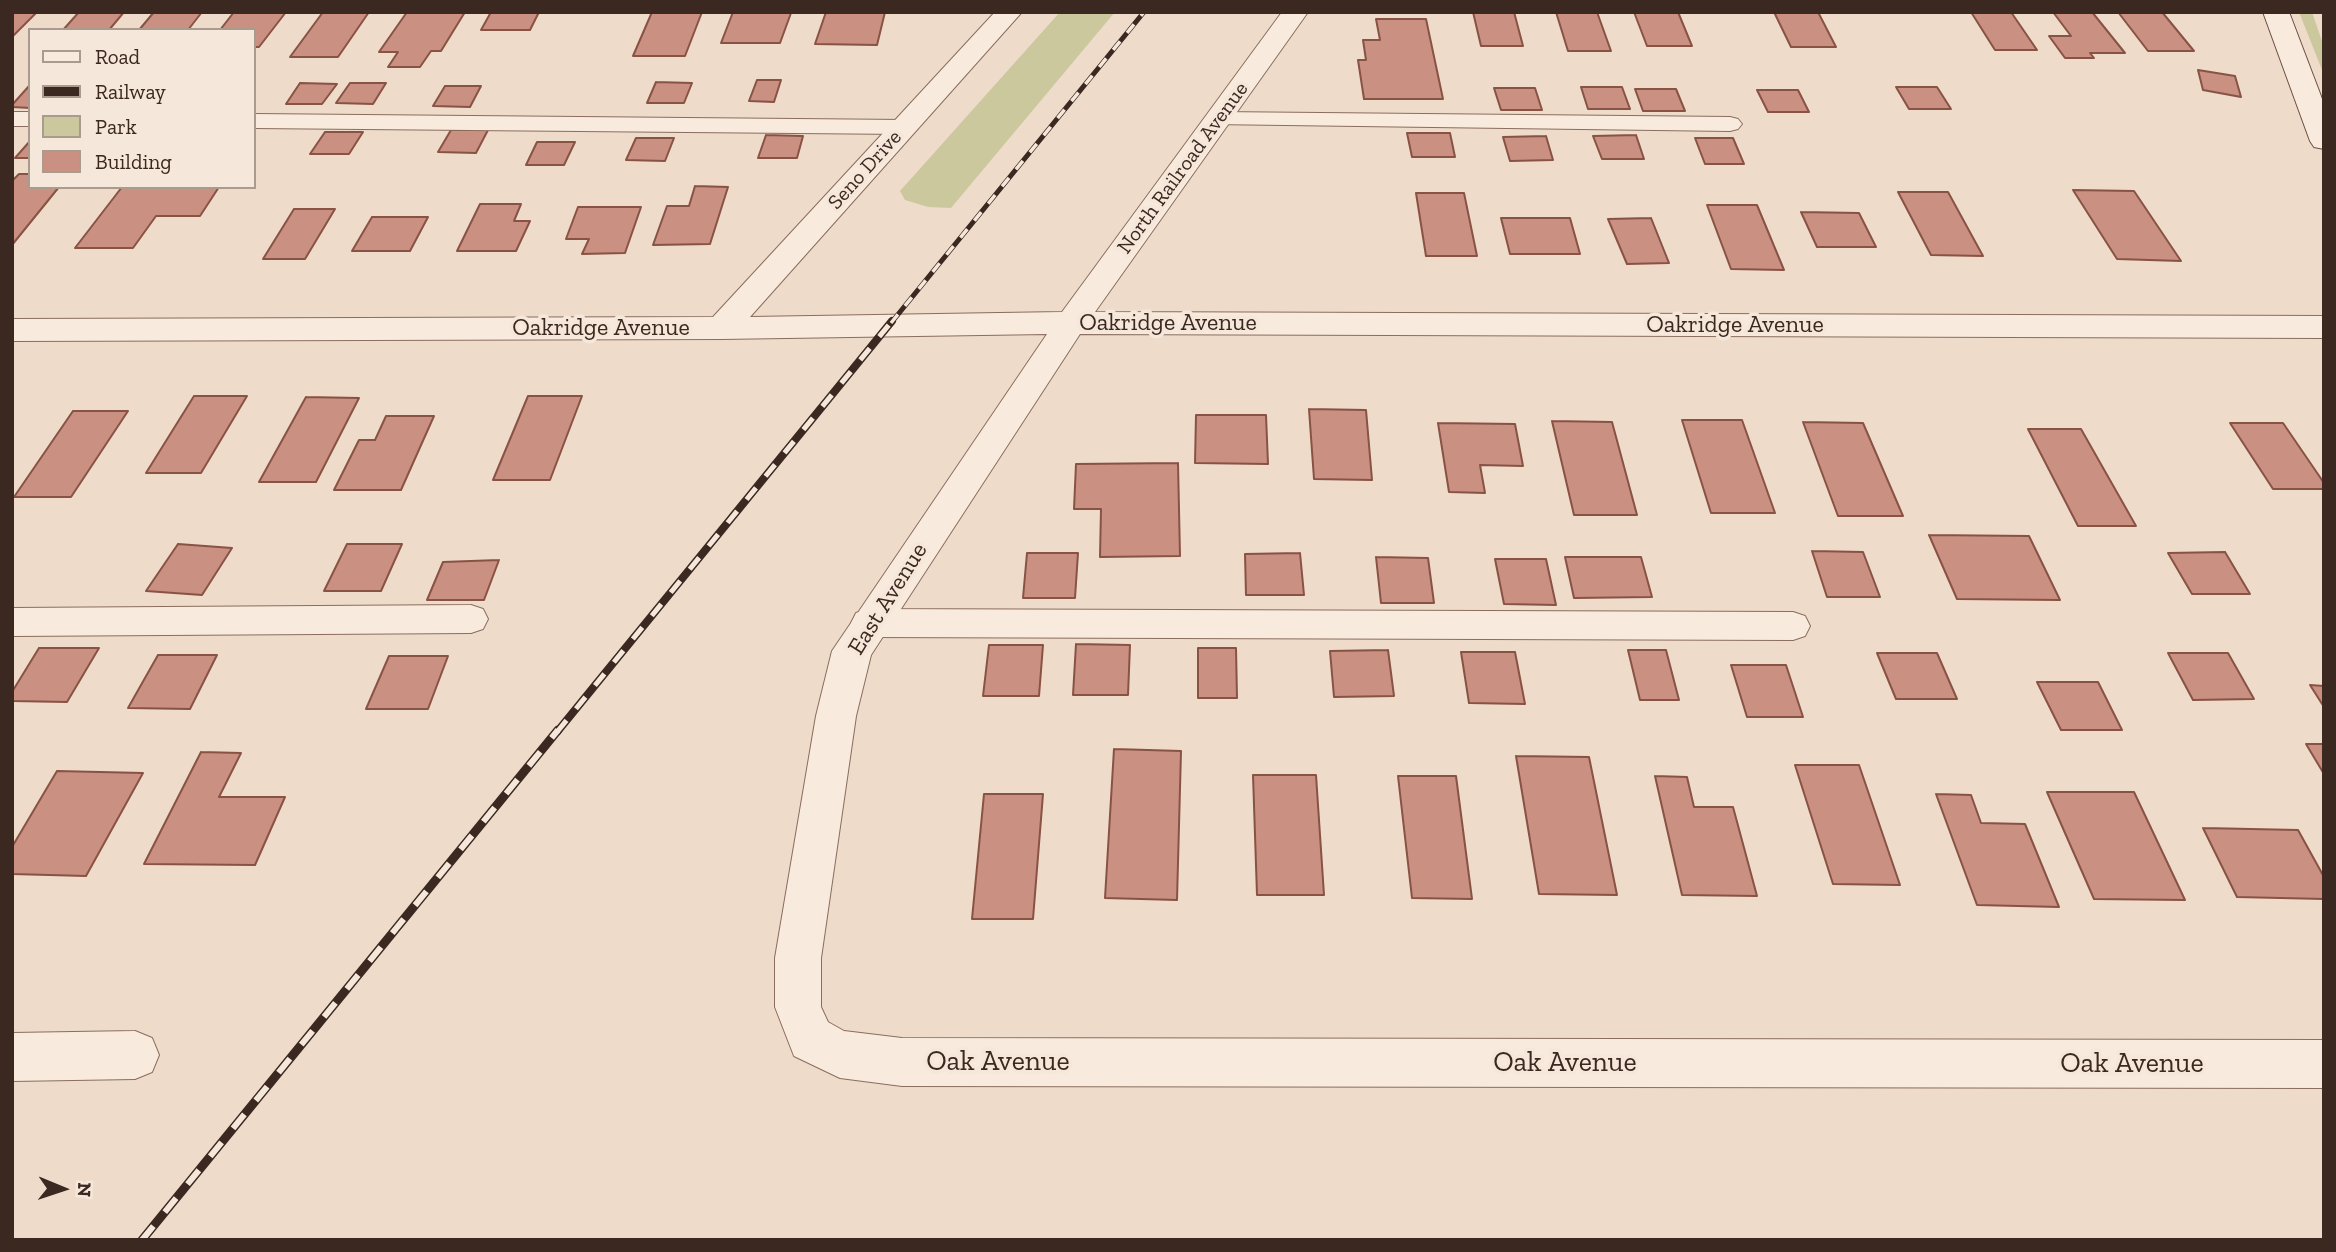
<!DOCTYPE html>
<html>
<head>
<meta charset="utf-8">
<style>
	body { margin:0 }
	#map { position:relative; width:2336px; height:1252px; overflow:hidden; background:#eedbca; font-family:"Zilla Slab",serif }
	canvas { display:block }
	.frame { position:absolute; inset:0; border:14px solid #3b2821; pointer-events:none }
	.legend { position:absolute; left:28px; top:28px; width:228px; height:161px; box-sizing:border-box; background:#f5e7d9; border:2px solid #ab9b8f; margin:0; padding:9px 12px; list-style:none; font-size:21px; color:#3b2821 }
	.legend li { display:flex; align-items:center; gap:14px; height:35px }
	.legend b { width:35px; border:2px solid #ab9b8f }
	.north { position:absolute; left:28px; top:1154px; width:70px; height:70px; -webkit-text-stroke:5px #f5e7d9; paint-order:stroke; rotate:92deg; font-size:19px; font-weight:700; line-height:28px; text-align:center; color:#3b2821 }
	.north::after { content:''; display:block; margin:auto; width:24px; height:32px; background:#3b2821; clip-path:polygon(50% 0,100% 100%,50% 72%,0 100%) }
</style>
</head>
<body>
<div id="map">
<canvas width="2336" height="1252"></canvas>
<div class="frame"></div>
<ul class="legend">
<li><b style="height:9px;background:#f8ebdd"></b>Road</li>
<li><b style="height:9px;background:#3b2821"></b>Railway</li>
<li><b style="height:19px;background:#ccc89e"></b>Park</li>
<li><b style="height:19px;background:#ca9081"></b>Building</li>
</ul>
<div class="north">N</div>
</div>
<script>
const context = document.querySelector('canvas').getContext('2d');
context.lineJoin = 'round';
function paint(path, color) { context.fillStyle = color; context.fill(path, 'evenodd'); }
const poly = rows => new Path2D(rows.map(r => 'M' + r).join(''));
function strokePath(path, color, width, dash) { context.strokeStyle = color; context.lineWidth = width; context.lineCap = dash ? 'butt' : 'round'; context.setLineDash(dash || []); context.stroke(path); }
function drawText(font, color, halo, rows, align = 'center') {
  context.font = font + ' "Zilla Slab",serif'; context.lineWidth = 7; context.setLineDash([]); context.textBaseline = 'middle'; context.strokeStyle = halo; context.fillStyle = color; for (const [text, x, y, turn = 0] of rows) {
    context.save(); context.translate(x, y); context.rotate((+turn || 0) * Math.PI / 180); context.textAlign = isNaN(turn) ? turn : align; if (halo) context.strokeText(text, 0, 0); context.fillText(text, 0, 0); context.restore();
  }
}
paint(poly([
	[1060,12,1115,12,951,208,928,207,905,200,900,191],
	[2299,12,2312,12,2324,47,2324,75]
]), '#ccc89e');
const building = poly([
	[12,12,37,12,12,37,12,12],
	[79,12,124,12,109,30,63,30,79,12],
	[154,12,202,12,188,30,139,30,154,12],
	[234,12,286,12,259,47,254,47,254,30,220,30,234,12],
	[323,12,369,12,338,57,290,57,323,12],
	[407,12,465,12,441,51,431,51,420,67,388,67,398,52,379,52,407,12],
	[491,12,539,12,530,30,481,30,491,12],
	[652,12,702,12,685,56,633,56,652,12],
	[733,12,791,13,780,43,721,43,733,12],
	[826,12,885,12,877,45,815,44,826,12],
	[1473,12,1514,12,1523,46,1481,46,1473,12],
	[1556,12,1597,12,1611,51,1568,51,1556,12],
	[1634,12,1678,12,1692,46,1647,46,1634,12],
	[1774,12,1818,12,1836,47,1791,47,1774,12],
	[1971,12,2011,12,2037,50,1995,50,1971,12],
	[2053,12,2092,12,2125,53,2090,53,2094,58,2065,58,2049,36,2071,36,2053,12],
	[2118,12,2162,12,2194,51,2148,51,2118,12],
	[1376,19,1426,19,1443,99,1364,99,1358,60,1366,60,1363,40,1380,40,1376,19],
	[2198,70,2235,76,2241,97,2203,90,2198,70],
	[757,80,781,80,774,102,749,101,757,80],
	[656,82,692,83,684,103,647,103,656,82],
	[300,83,337,84,322,104,286,104,300,83],
	[350,83,386,83,373,104,336,103,350,83],
	[29,86,30,108,12,107,12,105,29,86],
	[445,86,481,86,470,107,433,106,445,86],
	[1581,87,1622,87,1630,109,1588,109,1581,87],
	[1896,87,1937,87,1951,109,1909,109,1896,87],
	[1494,88,1535,88,1542,110,1501,110,1494,88],
	[1635,89,1676,89,1685,111,1643,111,1635,89],
	[1757,90,1798,90,1809,112,1768,112,1757,90],
	[451,130,488,130,476,153,438,152,451,130],
	[325,132,363,132,349,154,310,154,325,132],
	[1407,133,1450,133,1455,157,1412,157,1407,133],
	[766,135,803,136,797,158,758,158,766,135],
	[1636,135,1644,159,1602,159,1593,136,1636,135],
	[1546,136,1553,160,1510,161,1503,137,1546,136],
	[636,138,674,138,665,161,626,160,636,138],
	[1695,138,1733,138,1744,164,1705,164,1695,138],
	[30,141,30,158,15,158,30,141],
	[537,142,575,142,564,165,526,165,537,142],
	[19,174,30,174,30,187,59,187,12,245,12,181,19,174],
	[695,186,728,187,710,244,653,245,667,206,689,206,695,186],
	[122,187,219,187,200,216,156,216,133,248,75,248,122,187],
	[2073,190,2134,191,2181,261,2117,259,2073,190],
	[1898,192,1948,192,1983,256,1931,255,1898,192],
	[1416,193,1464,193,1477,256,1426,256,1416,193],
	[480,204,521,204,514,221,530,221,516,251,457,251,480,204],
	[1707,205,1757,205,1784,270,1731,269,1707,205],
	[578,207,641,207,625,253,582,254,589,239,566,239,578,207],
	[294,209,335,209,305,259,263,259,294,209],
	[1801,212,1859,213,1876,247,1817,247,1801,212],
	[372,217,428,217,410,251,352,251,372,217],
	[1501,218,1570,218,1580,254,1510,254,1501,218],
	[1651,218,1669,263,1627,264,1608,219,1651,218],
	[194,396,247,396,201,473,146,473,194,396],
	[528,396,582,396,550,480,493,480,528,396],
	[306,397,359,398,316,482,259,482,306,397],
	[1309,409,1366,410,1372,480,1314,479,1309,409],
	[73,411,128,411,71,497,14,497,73,411],
	[1196,415,1266,415,1268,464,1195,463,1196,415],
	[386,416,434,416,401,490,334,490,359,440,375,440,386,416],
	[1682,420,1742,420,1775,513,1711,513,1682,420],
	[1552,421,1612,422,1637,515,1574,515,1552,421],
	[1803,422,1863,423,1903,516,1838,516,1803,422],
	[1438,423,1515,424,1523,466,1480,465,1485,493,1449,492,1438,423],
	[2230,423,2283,423,2324,483,2324,489,2273,489,2230,423],
	[2028,429,2081,429,2136,526,2078,526,2028,429],
	[1178,463,1180,556,1100,557,1101,509,1074,509,1076,464,1178,463],
	[1929,535,2029,536,2060,600,1957,599,1929,535],
	[178,544,232,548,202,595,146,591,178,544],
	[347,544,402,544,381,591,324,591,347,544],
	[1812,551,1863,552,1880,597,1827,597,1812,551],
	[2225,552,2250,594,2192,594,2168,553,2225,552],
	[1027,553,1078,553,1075,598,1023,598,1027,553],
	[1300,553,1304,595,1246,595,1245,554,1300,553],
	[1376,557,1428,558,1434,603,1381,603,1376,557],
	[1565,557,1641,557,1652,597,1574,598,1565,557],
	[1495,559,1546,559,1556,605,1504,604,1495,559],
	[499,560,484,600,427,600,443,562,499,560],
	[1076,644,1130,645,1128,695,1073,695,1076,644],
	[989,645,1043,645,1039,696,983,696,989,645],
	[39,648,99,648,67,702,12,701,12,692,39,648],
	[1198,648,1236,648,1237,698,1198,698,1198,648],
	[1388,650,1394,696,1334,697,1330,651,1388,650],
	[1628,650,1666,650,1679,700,1640,700,1628,650],
	[1461,652,1515,652,1525,704,1469,703,1461,652],
	[1877,653,1937,653,1957,699,1896,699,1877,653],
	[2168,653,2228,653,2254,699,2193,700,2168,653],
	[158,655,217,655,190,709,128,708,158,655],
	[389,656,448,656,428,709,366,709,389,656],
	[1731,665,1786,665,1803,717,1747,717,1731,665],
	[2037,682,2098,682,2122,730,2061,730,2037,682],
	[2310,685,2324,686,2324,707,2310,685],
	[2306,744,2324,744,2324,774,2306,744],
	[1114,749,1181,751,1177,900,1105,898,1114,749],
	[201,752,241,753,219,797,285,797,255,865,144,864,201,752],
	[1516,756,1589,757,1617,895,1539,894,1516,756],
	[1795,765,1859,765,1900,885,1833,884,1795,765],
	[57,771,143,773,86,876,12,874,12,847,57,771],
	[1253,775,1316,775,1324,895,1257,895,1253,775],
	[1398,776,1456,776,1472,899,1412,898,1398,776],
	[1655,776,1687,777,1694,807,1733,807,1757,896,1682,895,1655,776],
	[2047,792,2134,792,2185,900,2094,899,2047,792],
	[984,794,1043,794,1033,919,972,919,984,794],
	[1936,794,1971,795,1981,823,2025,824,2059,907,1977,905,1936,794],
	[2203,828,2298,830,2324,877,2324,899,2237,897,2203,828]
]);
paint(building, '#ca9081');
strokePath(building, '#885245', 2);
const lane = poly([
	[12,112,30,112,30,126,12,126,12,112],
	[1218,112,1730,117,1738,119,1742,124,1738,129,1730,131,1210,124,1206,119,1210,114,1218,112],
	[254,114,904,120,913,122,916,127,913,132,904,134,254,128,254,114],
	[471,605,483,609,488,619,483,629,471,633,12,636,12,608,471,605],
	[868,609,1793,612,1805,616,1810,626,1805,636,1793,640,868,637,856,633,851,623,856,613,868,609]
]);
const street = poly([
	[995,12,1022,12,750,317,1062,312,1282,12,1308,12,1095,312,2324,316,2324,338,1080,334,871,655,856,716,821,958,821,1007,828,1022,844,1031,902,1038,2324,1040,2324,1088,902,1086,840,1078,794,1056,775,1007,775,958,816,716,832,651,1047,334,721,339,12,341,12,319,713,317,995,12],
	[135,1031,152,1038,159,1055,152,1072,135,1079,12,1081,12,1033,135,1031]
]);
const secondary = poly([
	[2263,12,2289,12,2324,104,2324,149,2314,147,2310,141,2263,12]
]);
strokePath(lane, '#8a6d5e', 2);
strokePath(street, '#8a6d5e', 2);
strokePath(secondary, '#6c4e41', 2);
paint(lane, '#f8ebdd');
paint(street, '#f8ebdd');
paint(secondary, '#f8ebdd');
const railFar2 = poly([
	[891,323,1144,12]
]);
const railFar1 = poly([
	[557,732,892,321]
]);
const rail = poly([
	[142,1240,558,730]
]);
strokePath(railFar2, '#3b2821', 5);
strokePath(railFar1, '#3b2821', 8);
strokePath(rail, '#3b2821', 9);
strokePath(railFar2, '#f5e7d9', 3.5, [11]);
strokePath(railFar1, '#f5e7d9', 5, [15]);
strokePath(rail, '#f5e7d9', 6, [18]);
drawText('21px', '#3b2821', '#f5e7d9', [
	["North Railroad Avenue",1183,168,-54],
	["Seno Drive",865,170,-48]
]);
drawText('24px', '#3b2821', '#f5e7d9', [
	["Oakridge Avenue",1168,323],
	["Oakridge Avenue",1735,325],
	["Oakridge Avenue",601,328],
	["East Avenue",888,599,-58]
]);
drawText('28px', '#3b2821', '#f5e7d9', [
	["Oak Avenue",998,1062],
	["Oak Avenue",1565,1063],
	["Oak Avenue",2132,1064]
]);
</script>
</body>
</html>
